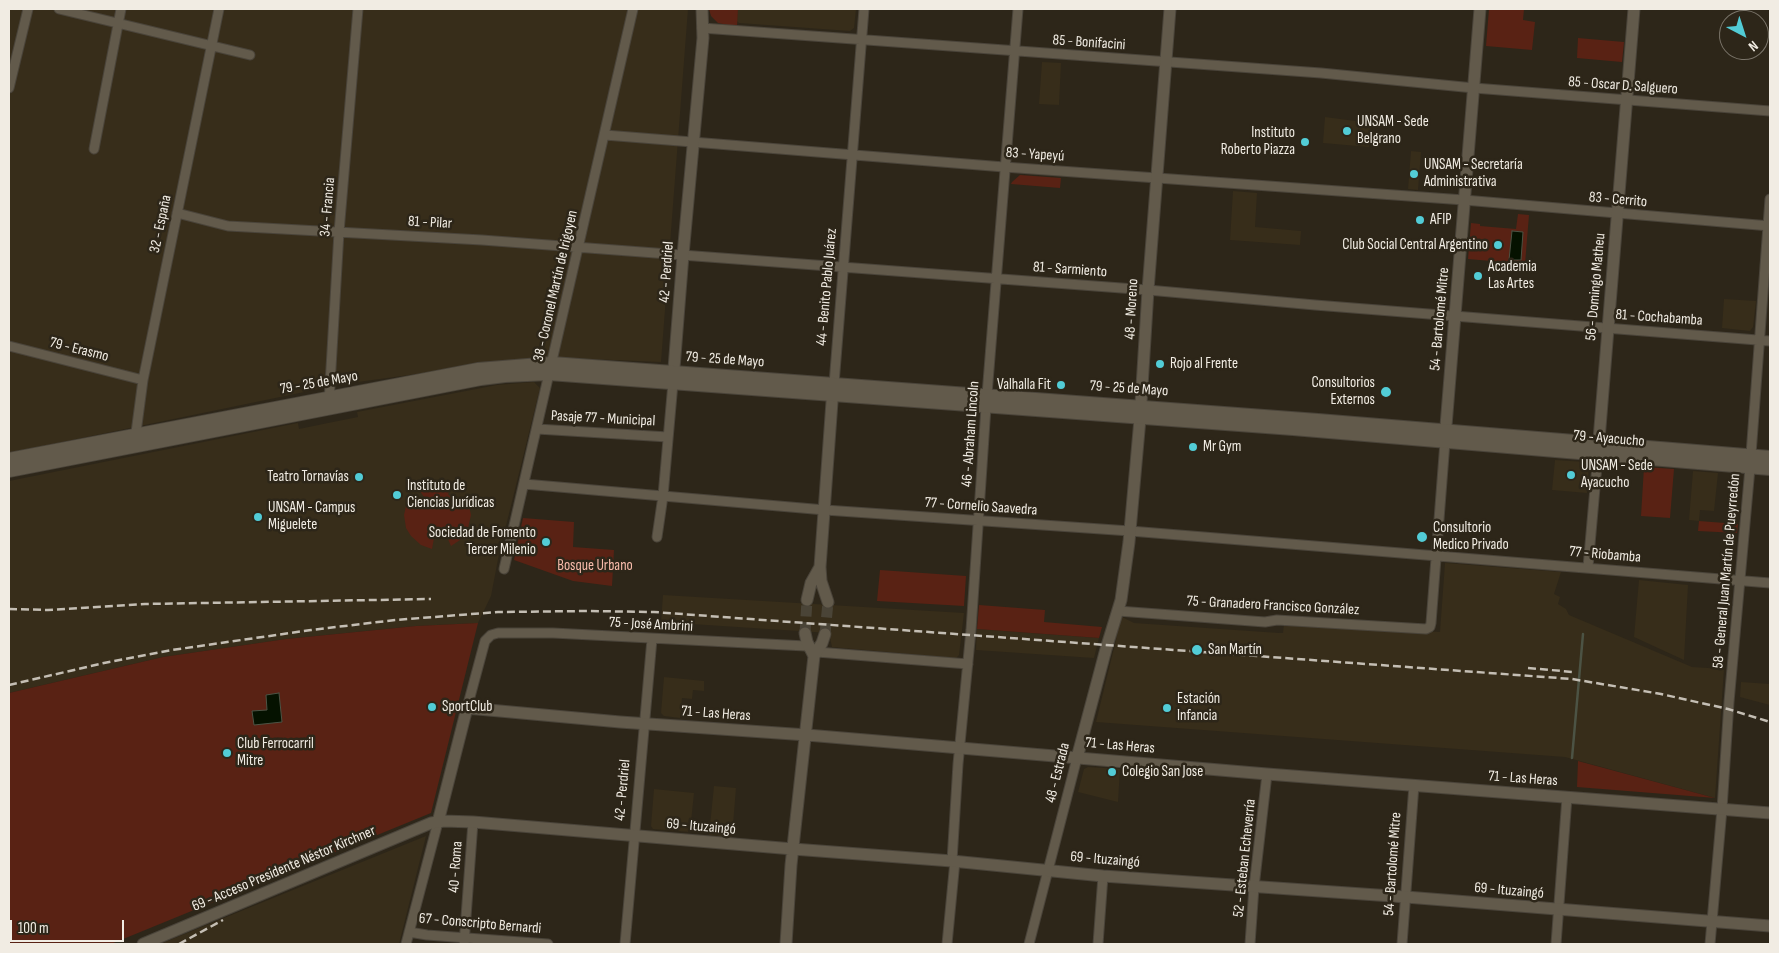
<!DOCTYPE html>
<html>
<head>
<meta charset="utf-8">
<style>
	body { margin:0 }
	#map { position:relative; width:1779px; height:953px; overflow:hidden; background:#2d2619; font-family:"Sofia Sans Condensed",sans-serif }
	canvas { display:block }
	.frame { position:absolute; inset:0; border:10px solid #f1ece3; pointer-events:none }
	.north { position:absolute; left:1719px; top:10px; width:50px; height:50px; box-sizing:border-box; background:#2d2619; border:1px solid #7b756a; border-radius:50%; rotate:140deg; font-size:14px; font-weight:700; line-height:20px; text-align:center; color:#f1ece3 }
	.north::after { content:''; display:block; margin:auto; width:18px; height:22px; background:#52ccd6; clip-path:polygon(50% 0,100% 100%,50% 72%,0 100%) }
	.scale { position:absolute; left:10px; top:920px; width:114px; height:22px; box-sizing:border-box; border:2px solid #f1ece3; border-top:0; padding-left:6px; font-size:15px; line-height:18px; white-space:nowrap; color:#f1ece3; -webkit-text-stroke:4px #2d2619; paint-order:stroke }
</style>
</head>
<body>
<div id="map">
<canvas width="1779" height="953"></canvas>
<div class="frame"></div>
<div class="north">N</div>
<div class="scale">100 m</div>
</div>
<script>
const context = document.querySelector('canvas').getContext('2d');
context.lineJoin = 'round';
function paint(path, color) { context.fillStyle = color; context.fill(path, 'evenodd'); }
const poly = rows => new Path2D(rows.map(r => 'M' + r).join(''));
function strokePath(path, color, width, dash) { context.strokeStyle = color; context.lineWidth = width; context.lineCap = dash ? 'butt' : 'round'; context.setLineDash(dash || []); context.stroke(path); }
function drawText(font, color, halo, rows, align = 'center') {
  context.font = font + ' "Sofia Sans Condensed",sans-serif'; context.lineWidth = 5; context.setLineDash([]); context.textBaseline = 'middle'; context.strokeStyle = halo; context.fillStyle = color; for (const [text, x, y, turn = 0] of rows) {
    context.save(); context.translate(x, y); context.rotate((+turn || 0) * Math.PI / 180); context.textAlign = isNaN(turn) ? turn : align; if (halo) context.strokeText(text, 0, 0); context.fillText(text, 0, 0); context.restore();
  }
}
paint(poly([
	[9,9,688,9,661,362,542,357,343,384,9,453],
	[738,9,856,9,854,28,850,31,739,23,737,21],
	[1042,62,1061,63,1059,105,1039,104],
	[1325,117,1371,123,1369,147,1323,143],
	[1411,151,1421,152,1418,190,1408,189],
	[1233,191,1257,193,1255,227,1301,231,1300,245,1230,240],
	[1724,299,1756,301,1753,327,1750,331,1722,328],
	[534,382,540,388,499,554,491,596,478,623,416,626,286,639,163,657,9,693,9,481,298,423,299,429,328,423,358,417,357,412,497,385],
	[1555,460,1586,462,1589,465,1587,493,1552,490],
	[1693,471,1718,473,1714,511,1700,510,1699,521,1689,520],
	[1445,563,1561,572,1554,594,1560,597,1558,604,1566,609,1569,615,1692,667,1724,669,1715,798,1565,757,1096,722,1116,640,1120,619,1122,617,1134,623,1279,633,1283,633,1284,623,1440,632],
	[1639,580,1688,585,1684,660,1634,637],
	[663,595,964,613,959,655,956,658,832,647,829,633,661,622],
	[977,629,1099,638,1094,658,976,650],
	[664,677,704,681,704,691,693,690,692,699,682,698,680,718,664,716,661,713],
	[1741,682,1770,684,1770,705,1740,697],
	[1088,767,1120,769,1118,802,1078,792,1084,769],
	[714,786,736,788,732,837,709,835],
	[654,789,694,793,690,832,653,829,651,826],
	[426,836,399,944,160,944,288,892]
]), '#372d1a');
paint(poly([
	[709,9,738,9,737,27,718,23,711,16],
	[1489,9,1524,9,1523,20,1535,22,1532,50,1486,46],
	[1578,38,1624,42,1622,62,1577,58],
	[1020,175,1061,178,1060,188,1011,184,1012,182],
	[1518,214,1529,215,1525,264,1468,259,1471,223,1480,224,1480,226,1516,229],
	[1644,467,1674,469,1670,518,1641,516],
	[435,482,453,485,448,494,459,506,468,501,471,515,468,528,460,540,451,546,447,537,434,538,432,549,421,545,411,536,406,528,404,515,407,502,416,506,424,497,418,488],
	[523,518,574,522,573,547,614,550,612,586,573,581,514,560],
	[1699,521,1738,524,1737,533,1698,531],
	[880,570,966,576,964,606,877,601],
	[979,605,1045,610,1044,622,1102,627,1099,638,977,629],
	[478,623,431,813,111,944,9,944,9,693,163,657,286,639,416,626],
	[1578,761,1715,798,1577,787]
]), '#592214');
const water = poly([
	[1512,231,1523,232,1521,260,1509,260,1512,231],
	[279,693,282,722,254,725,252,711,267,710,266,695,279,693]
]);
paint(water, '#051200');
strokePath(water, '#4c5344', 1);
strokePath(poly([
	[1572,758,1583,634]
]), '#4c5344', 2.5);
strokePath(poly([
	[805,633,807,600],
	[825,634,828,602]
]), '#4a4437', 11, [11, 5.5]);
const minor = poly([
	[59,9,250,55],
	[702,28,1321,73,1474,88,1770,111],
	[9,88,28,9],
	[605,135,1004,167,1464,200,1770,226],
	[94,149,121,9],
	[177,213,228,226,482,240,1148,290,1315,305,1770,341],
	[9,346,143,380],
	[834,384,864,9],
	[329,402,339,232,358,9],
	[537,429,668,437],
	[135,440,143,380,219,9],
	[524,484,825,510,1130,531,1770,583],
	[657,537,663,496,673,383],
	[1588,567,1598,454],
	[504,569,633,9],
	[1118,611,1265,622,1277,620,1426,629,1430,627,1431,623,1445,442],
	[817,652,968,664],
	[467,708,485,641,491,635,498,633,553,633,806,646,810,648],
	[952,861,958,764,971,630,986,407,1018,9],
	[409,932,427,935,548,944],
	[406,944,438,822],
	[464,944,473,822],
	[625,944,652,639],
	[947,944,955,861],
	[1029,944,1077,758],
	[1098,944,1103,876],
	[1250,944,1254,887,1267,774],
	[1402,944,1414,785],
	[1556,944,1567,797],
	[1710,944,1722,809,1729,702,1750,468,1770,199]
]);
const tertiary = poly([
	[673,381,683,255,703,38,702,9],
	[1445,438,1480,9],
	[1598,452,1634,9],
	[807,600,811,583,820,567],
	[828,602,821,581,820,567,833,388],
	[805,633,807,642,814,656],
	[1077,758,1106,649,1121,600,1129,542,1140,419,1148,290,1170,9],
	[438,822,467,708,620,722,807,735,1267,774,1770,813],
	[143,944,431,823,444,821,473,822,793,849,952,861,1103,876,1406,897,1770,926],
	[786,944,791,865,814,656,822,643,825,634]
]);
const secondary = poly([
	[9,459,478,369,552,363,1318,420,1770,457],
	[9,471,481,379,505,376,549,374,1293,429,1770,469]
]);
strokePath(minor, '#4a443a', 11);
strokePath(tertiary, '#4a443a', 13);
strokePath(secondary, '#4a443a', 14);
strokePath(minor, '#625a4b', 9);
strokePath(tertiary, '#625a4b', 11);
strokePath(secondary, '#625a4b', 12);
strokePath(poly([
	[9,609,48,610,145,604,431,599],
	[1528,668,1573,672],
	[9,685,104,663,172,650,311,630,395,620,498,612,589,611,654,612,1572,679,1661,694,1728,709,1770,722],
	[179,944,223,920]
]), '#c4beb4', 2.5, [8, 4]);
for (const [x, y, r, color] of [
	[1347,131,5,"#52ccd6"],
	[1305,142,5,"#52ccd6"],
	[1414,174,5,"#52ccd6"],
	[1420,220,5,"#52ccd6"],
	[1498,245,5,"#52ccd6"],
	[1478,276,5,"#52ccd6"],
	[1160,364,5,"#52ccd6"],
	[1061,385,5,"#52ccd6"],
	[1386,392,6,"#52ccd6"],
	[1193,447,5,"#52ccd6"],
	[1571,475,5,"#52ccd6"],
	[359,477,5,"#52ccd6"],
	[397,495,5,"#52ccd6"],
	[258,517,5,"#52ccd6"],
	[1422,537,6,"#52ccd6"],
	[546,542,5,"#52ccd6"],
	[1197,650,6,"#52ccd6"],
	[432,707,5,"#52ccd6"],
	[1167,708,5,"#52ccd6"],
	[227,753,5,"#52ccd6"],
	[1112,772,5,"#52ccd6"]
]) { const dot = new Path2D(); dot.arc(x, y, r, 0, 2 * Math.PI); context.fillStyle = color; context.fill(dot); strokePath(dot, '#2d2619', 2); }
drawText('15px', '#f1ece3', '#2d2619', [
	["85 - Bonifacini",1089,43,4],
	["85 - Oscar D. Salguero",1623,86,4],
	["83 - Yapeyú",1035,155,4],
	["83 - Cerrito",1618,200,5],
	["34 - Francia",328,207,-85],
	["81 - Pilar",430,223,3],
	["32 - España",161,224,-78],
	["81 - Sarmiento",1070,270,4],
	["42 - Perdriel",667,272,-86],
	["38 - Coronel Martín de Irigoyen",556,286,-77],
	["44 - Benito Pablo Juárez",827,287,-85],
	["56 - Domingo Matheu",1596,287,-85],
	["48 - Moreno",1132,309,-87],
	["81 - Cochabamba",1659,318,4],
	["54 - Bartolomé Mitre",1440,319,-85],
	["79 - Erasmo",79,350,14],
	["79 - 25 de Mayo",725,360,4],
	["79 - 25 de Mayo",319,383,-10],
	["79 - 25 de Mayo",1129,389,4],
	["Pasaje 77 - Municipal",603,419,3],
	["46 - Abraham Lincoln",971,434,-86],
	["79 - Ayacucho",1609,439,5],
	["77 - Cornelio Saavedra",981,507,4],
	["77 - Riobamba",1605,555,5],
	["58 - General Juan Martín de Pueyrredón",1727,571,-85],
	["75 - Granadero Francisco González",1273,606,3],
	["75 - José Ambrini",651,625,3],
	["71 - Las Heras",716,714,4],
	["71 - Las Heras",1120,746,5],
	["48 - Estrada",1058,773,-76],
	["71 - Las Heras",1523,779,4],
	["42 - Perdriel",623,790,-85],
	["69 - Ituzaingó",701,827,5],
	["52 - Esteban Echeverría",1245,858,-84],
	["69 - Ituzaingó",1105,860,5],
	["54 - Bartolomé Mitre",1393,864,-86],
	["40 - Roma",456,867,-86],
	["69 - Acceso Presidente Néstor Kirchner",284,869,-23],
	["69 - Ituzaingó",1509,891,5],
	["67 - Conscripto Bernardi",480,924,5]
]);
drawText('15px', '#f1ece3', '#2d2619', [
	["UNSAM - Sede",1357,122],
	["Belgrano",1357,139],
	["Instituto",1295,133,"right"],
	["Roberto Piazza",1295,150,"right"],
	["UNSAM - Secretaría",1424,165],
	["Administrativa",1424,182],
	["AFIP",1430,220],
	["Club Social Central Argentino",1488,245,"right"],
	["Academia",1488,267],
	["Las Artes",1488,284],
	["Rojo al Frente",1170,364],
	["Consultorios",1375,383,"right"],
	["Externos",1375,400,"right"],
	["Valhalla Fit",1051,385,"right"],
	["Mr Gym",1203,447],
	["UNSAM - Sede",1581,466],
	["Ayacucho",1581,483],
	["Teatro Tornavías",349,477,"right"],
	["Instituto de",407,486],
	["Ciencias Jurídicas",407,503],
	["UNSAM - Campus",268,508],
	["Miguelete",268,525],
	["Consultorio",1433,528],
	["Medico Privado",1433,545],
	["Sociedad de Fomento",536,533,"right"],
	["Tercer Milenio",536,550,"right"],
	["San Martín",1208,650],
	["Estación",1177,699],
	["Infancia",1177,716],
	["SportClub",442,707],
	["Club Ferrocarril",237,744],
	["Mitre",237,761],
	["Colegio San Jose",1122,772]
], 'left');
drawText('15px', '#f9bcac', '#2d2619', [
	["Bosque Urbano",595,566]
]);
</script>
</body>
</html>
